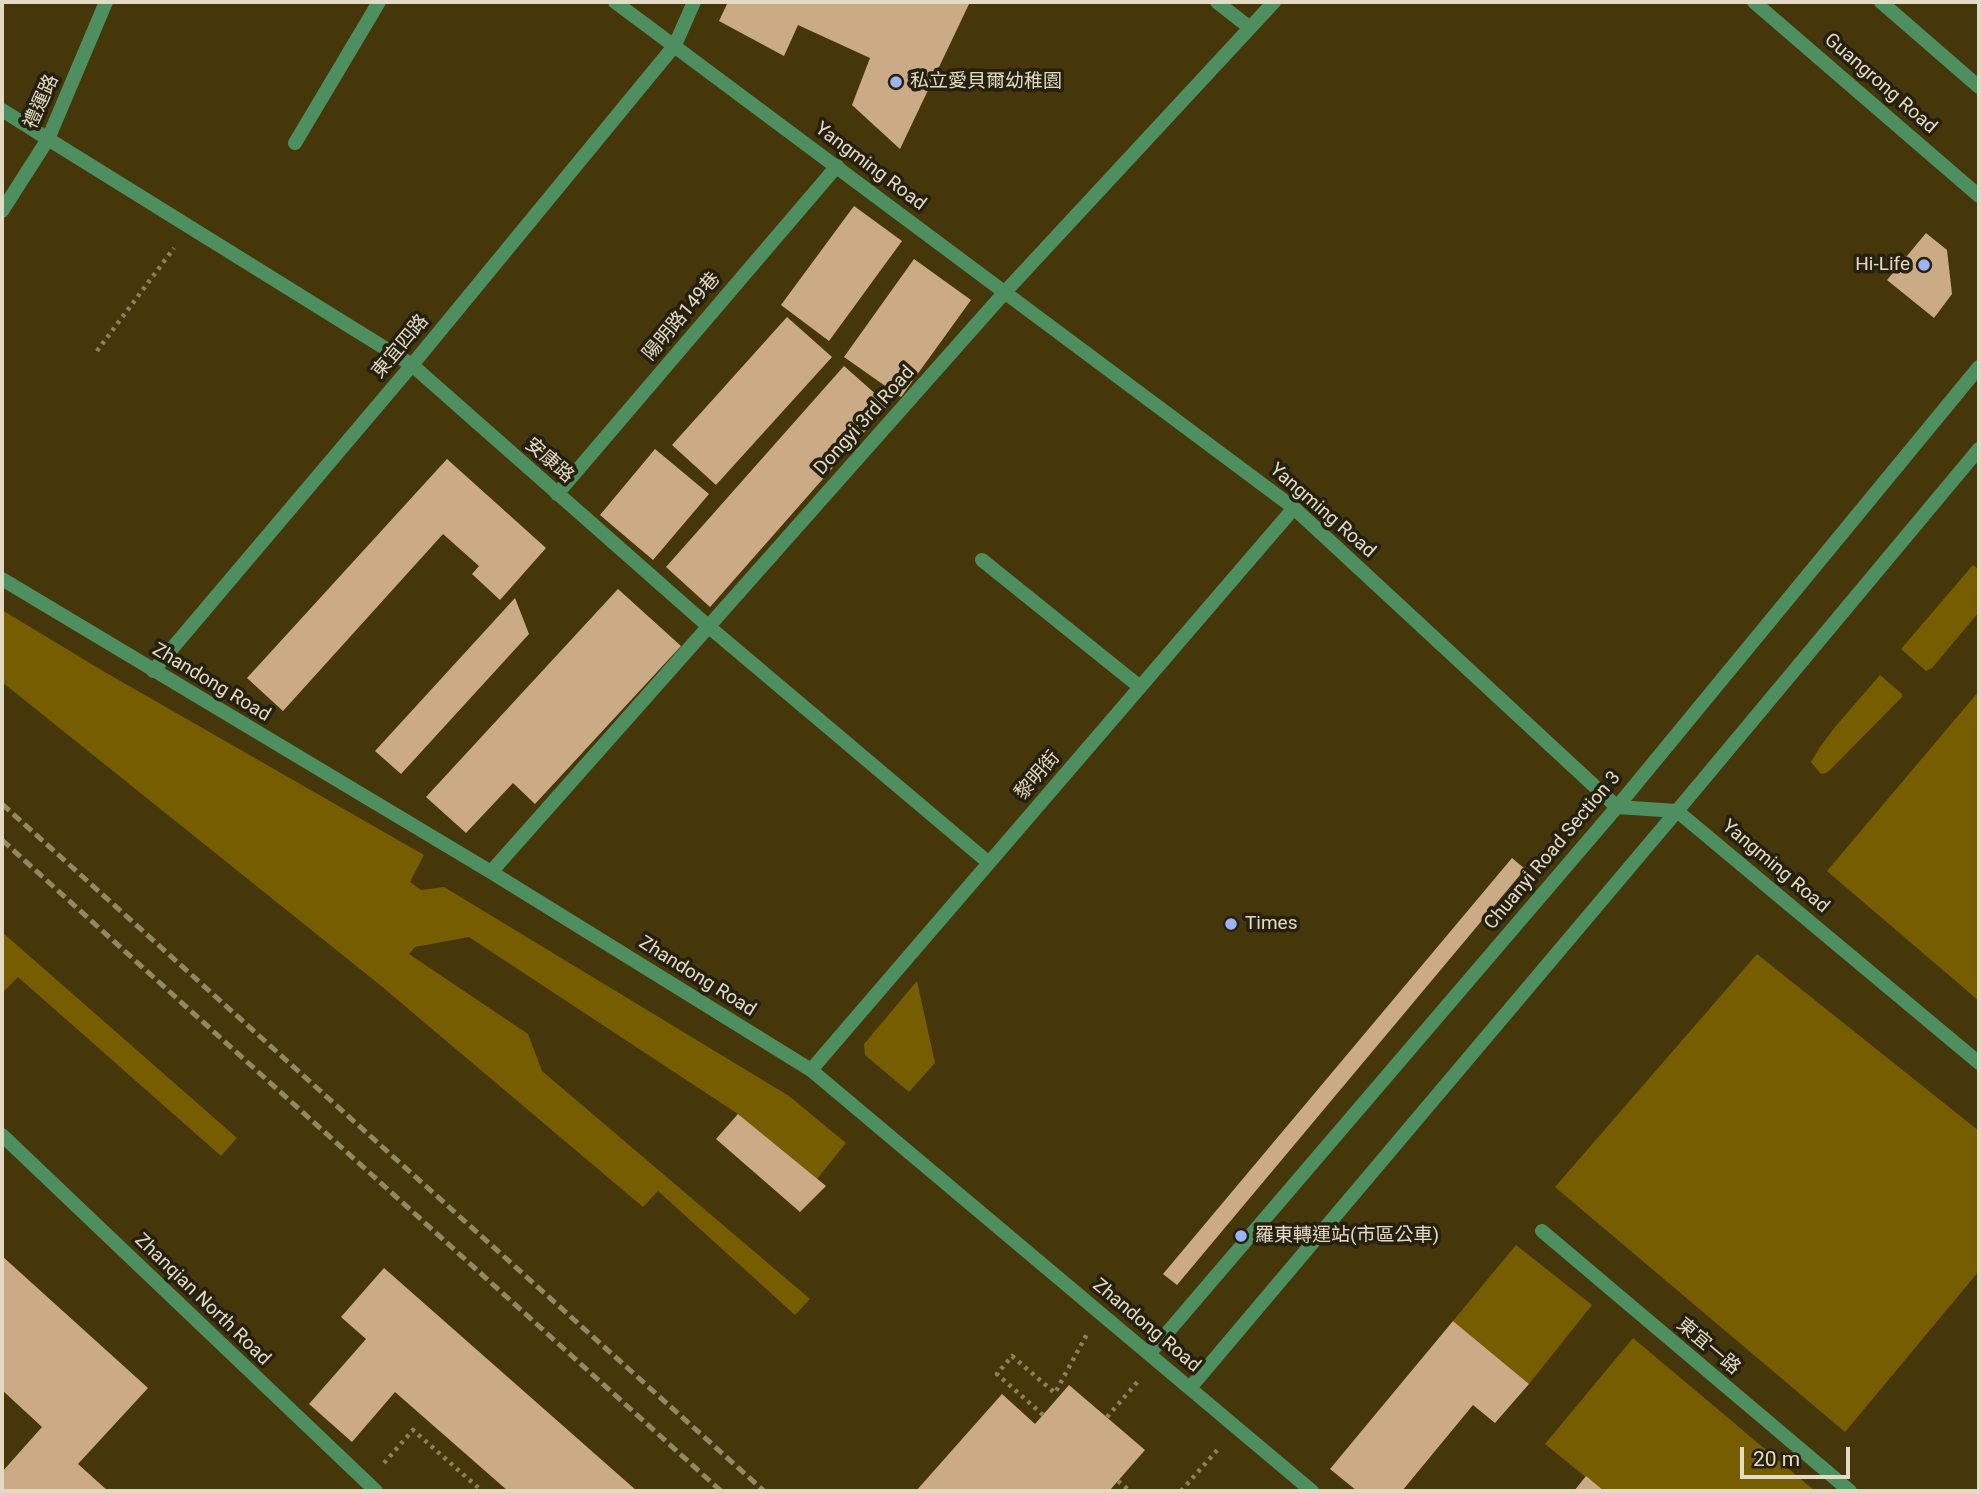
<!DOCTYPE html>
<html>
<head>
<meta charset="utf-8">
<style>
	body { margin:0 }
	#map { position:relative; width:1981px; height:1493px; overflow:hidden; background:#46370a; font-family:Roboto,sans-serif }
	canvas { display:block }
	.frame { position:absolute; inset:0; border:4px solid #e2dac4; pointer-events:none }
	.scale { position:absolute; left:1740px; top:1447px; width:110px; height:32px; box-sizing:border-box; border:4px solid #e2dac4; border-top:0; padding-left:9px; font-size:21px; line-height:24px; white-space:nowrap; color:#e2dac4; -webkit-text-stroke:5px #26200e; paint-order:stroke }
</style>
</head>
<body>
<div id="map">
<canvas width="1981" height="1493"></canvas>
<div class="frame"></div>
<div class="scale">20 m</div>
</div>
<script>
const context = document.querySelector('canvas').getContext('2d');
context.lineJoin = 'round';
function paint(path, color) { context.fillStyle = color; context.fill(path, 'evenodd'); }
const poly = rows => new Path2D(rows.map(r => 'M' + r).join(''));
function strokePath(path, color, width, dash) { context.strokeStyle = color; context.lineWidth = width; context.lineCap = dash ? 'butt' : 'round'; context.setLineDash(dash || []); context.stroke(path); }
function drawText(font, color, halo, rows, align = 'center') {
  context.font = font + ' Roboto,"Noto Sans TC",sans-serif'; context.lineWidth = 7; context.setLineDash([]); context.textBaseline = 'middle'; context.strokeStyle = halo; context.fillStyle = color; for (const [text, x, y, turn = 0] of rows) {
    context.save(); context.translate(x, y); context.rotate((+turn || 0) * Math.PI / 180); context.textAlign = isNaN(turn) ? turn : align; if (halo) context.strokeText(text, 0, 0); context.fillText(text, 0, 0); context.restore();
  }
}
paint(poly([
	[1973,565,1979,570,1979,612,1932,668,1926,671,1901,649],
	[2,610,103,671,424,855,410,882,421,890,444,887,789,1096,846,1143,817,1179,738,1114,469,937,415,947,409,954,528,1034,542,1071,810,1299,795,1315,658,1191,643,1207,380,985,2,682],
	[1880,675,1902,694,1902,697,1831,769,1826,773,1821,774,1811,762,1820,747,1835,727],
	[1979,691,1979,1001,1827,871],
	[2,932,237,1138,221,1156,18,977,2,993],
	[1757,954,1979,1131,1979,1271,1845,1432,1555,1187],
	[917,981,935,1063,909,1092,865,1055,864,1044],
	[1516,1245,1592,1305,1529,1384,1453,1321],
	[1633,1338,1815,1491,1603,1491,1545,1444]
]), '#755d00');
paint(poly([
	[728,2,970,2,900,149,852,105,870,58,798,25,784,56,719,21],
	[854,206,902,241,829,341,781,305],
	[1926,233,1947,250,1952,294,1934,318,1887,280],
	[914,259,971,300,901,397,844,357],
	[787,317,832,357,716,485,672,445],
	[844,366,888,405,710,607,666,567],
	[655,449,709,494,653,560,600,515],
	[447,459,546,548,500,600,472,574,479,566,443,534,283,711,247,678],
	[618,589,681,646,535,804,513,783,466,833,426,797],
	[515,598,529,634,401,774,375,751],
	[1512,858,1525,869,1177,1285,1163,1274],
	[738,1114,826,1186,800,1212,716,1139],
	[2,1256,148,1388,78,1464,108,1491,2,1491,2,1472,42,1427,2,1390],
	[384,1268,637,1491,508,1491,395,1392,352,1442,309,1404,366,1339,341,1317],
	[1453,1321,1529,1384,1495,1423,1473,1405,1402,1491,1357,1491,1330,1469],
	[1069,1385,1145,1450,1110,1490,1112,1491,916,1491,1002,1394,1035,1424],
	[1586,1476,1604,1491,1574,1491]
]), '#cbab85');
strokePath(poly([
	[97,351,174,248],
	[1043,1415,997,1374,1012,1356,1055,1393,1087,1334],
	[1107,1417,1140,1379],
	[384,1463,413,1430,482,1491],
	[1118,1481,1130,1491],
	[1181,1491,1220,1447]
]), '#8c805d', 4.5, [3.5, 5]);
strokePath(poly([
	[2,110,48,139],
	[295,143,379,2],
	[557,494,837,166],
	[982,560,1140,687]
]), '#4e8f5f', 14);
strokePath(poly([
	[615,2,1294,508,1617,807,1677,811,1979,1063],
	[1217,2,1250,28],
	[48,139,412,365,708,626,989,863],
	[2,211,48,139,106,2],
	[2,579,491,872,811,1070,1312,1491],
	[153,671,412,365,675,45,694,2],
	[491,872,1005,292,1274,2],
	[811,1070,1294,508],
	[2,1135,376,1491],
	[1542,1231,1850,1491]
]), '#4e8f5f', 14);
strokePath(poly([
	[1754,2,1979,196],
	[1881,2,1979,87],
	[1149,1354,1617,807,1979,367],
	[1190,1388,1677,811,1979,449]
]), '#4e8f5f', 14);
strokePath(poly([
	[2,804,764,1491],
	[2,840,721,1491]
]), '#938866', 5, [10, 5]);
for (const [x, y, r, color] of [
	[896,82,7,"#9db4fd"],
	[1924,265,7,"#9db4fd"],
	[1231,924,7,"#9db4fd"],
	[1241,1236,7,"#9db4fd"]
]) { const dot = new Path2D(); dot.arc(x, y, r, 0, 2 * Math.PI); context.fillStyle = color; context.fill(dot); strokePath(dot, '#26200e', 2.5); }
drawText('19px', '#e2dac4', '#26200e', [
	["私立愛貝爾幼稚園",910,82],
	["Hi-Life",1910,265,"right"],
	["Times",1245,924],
	["羅東轉運站(市區公車)",1255,1236]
], 'left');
drawText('19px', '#e2dac4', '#26200e', [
	["Guangrong Road",1880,84,41],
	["禮運路",42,102,-66],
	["Yangming Road",870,167,37],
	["陽明路149巷",682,317,-50],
	["東宜四路",401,347,-50],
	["Dongyi 3rd Road",865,421,-48],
	["安康路",549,461,41],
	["Yangming Road",1322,511,41],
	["Zhandong Road",211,683,31],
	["黎明街",1038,776,-49],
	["Chuanyi Road Section 3",1553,851,-50],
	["Yangming Road",1775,867,40],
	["Zhandong Road",697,977,32],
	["Zhanqian North Road",202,1300,44],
	["Zhandong Road",1146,1326,40],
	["東宜一路",1708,1347,40]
]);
</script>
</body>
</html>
